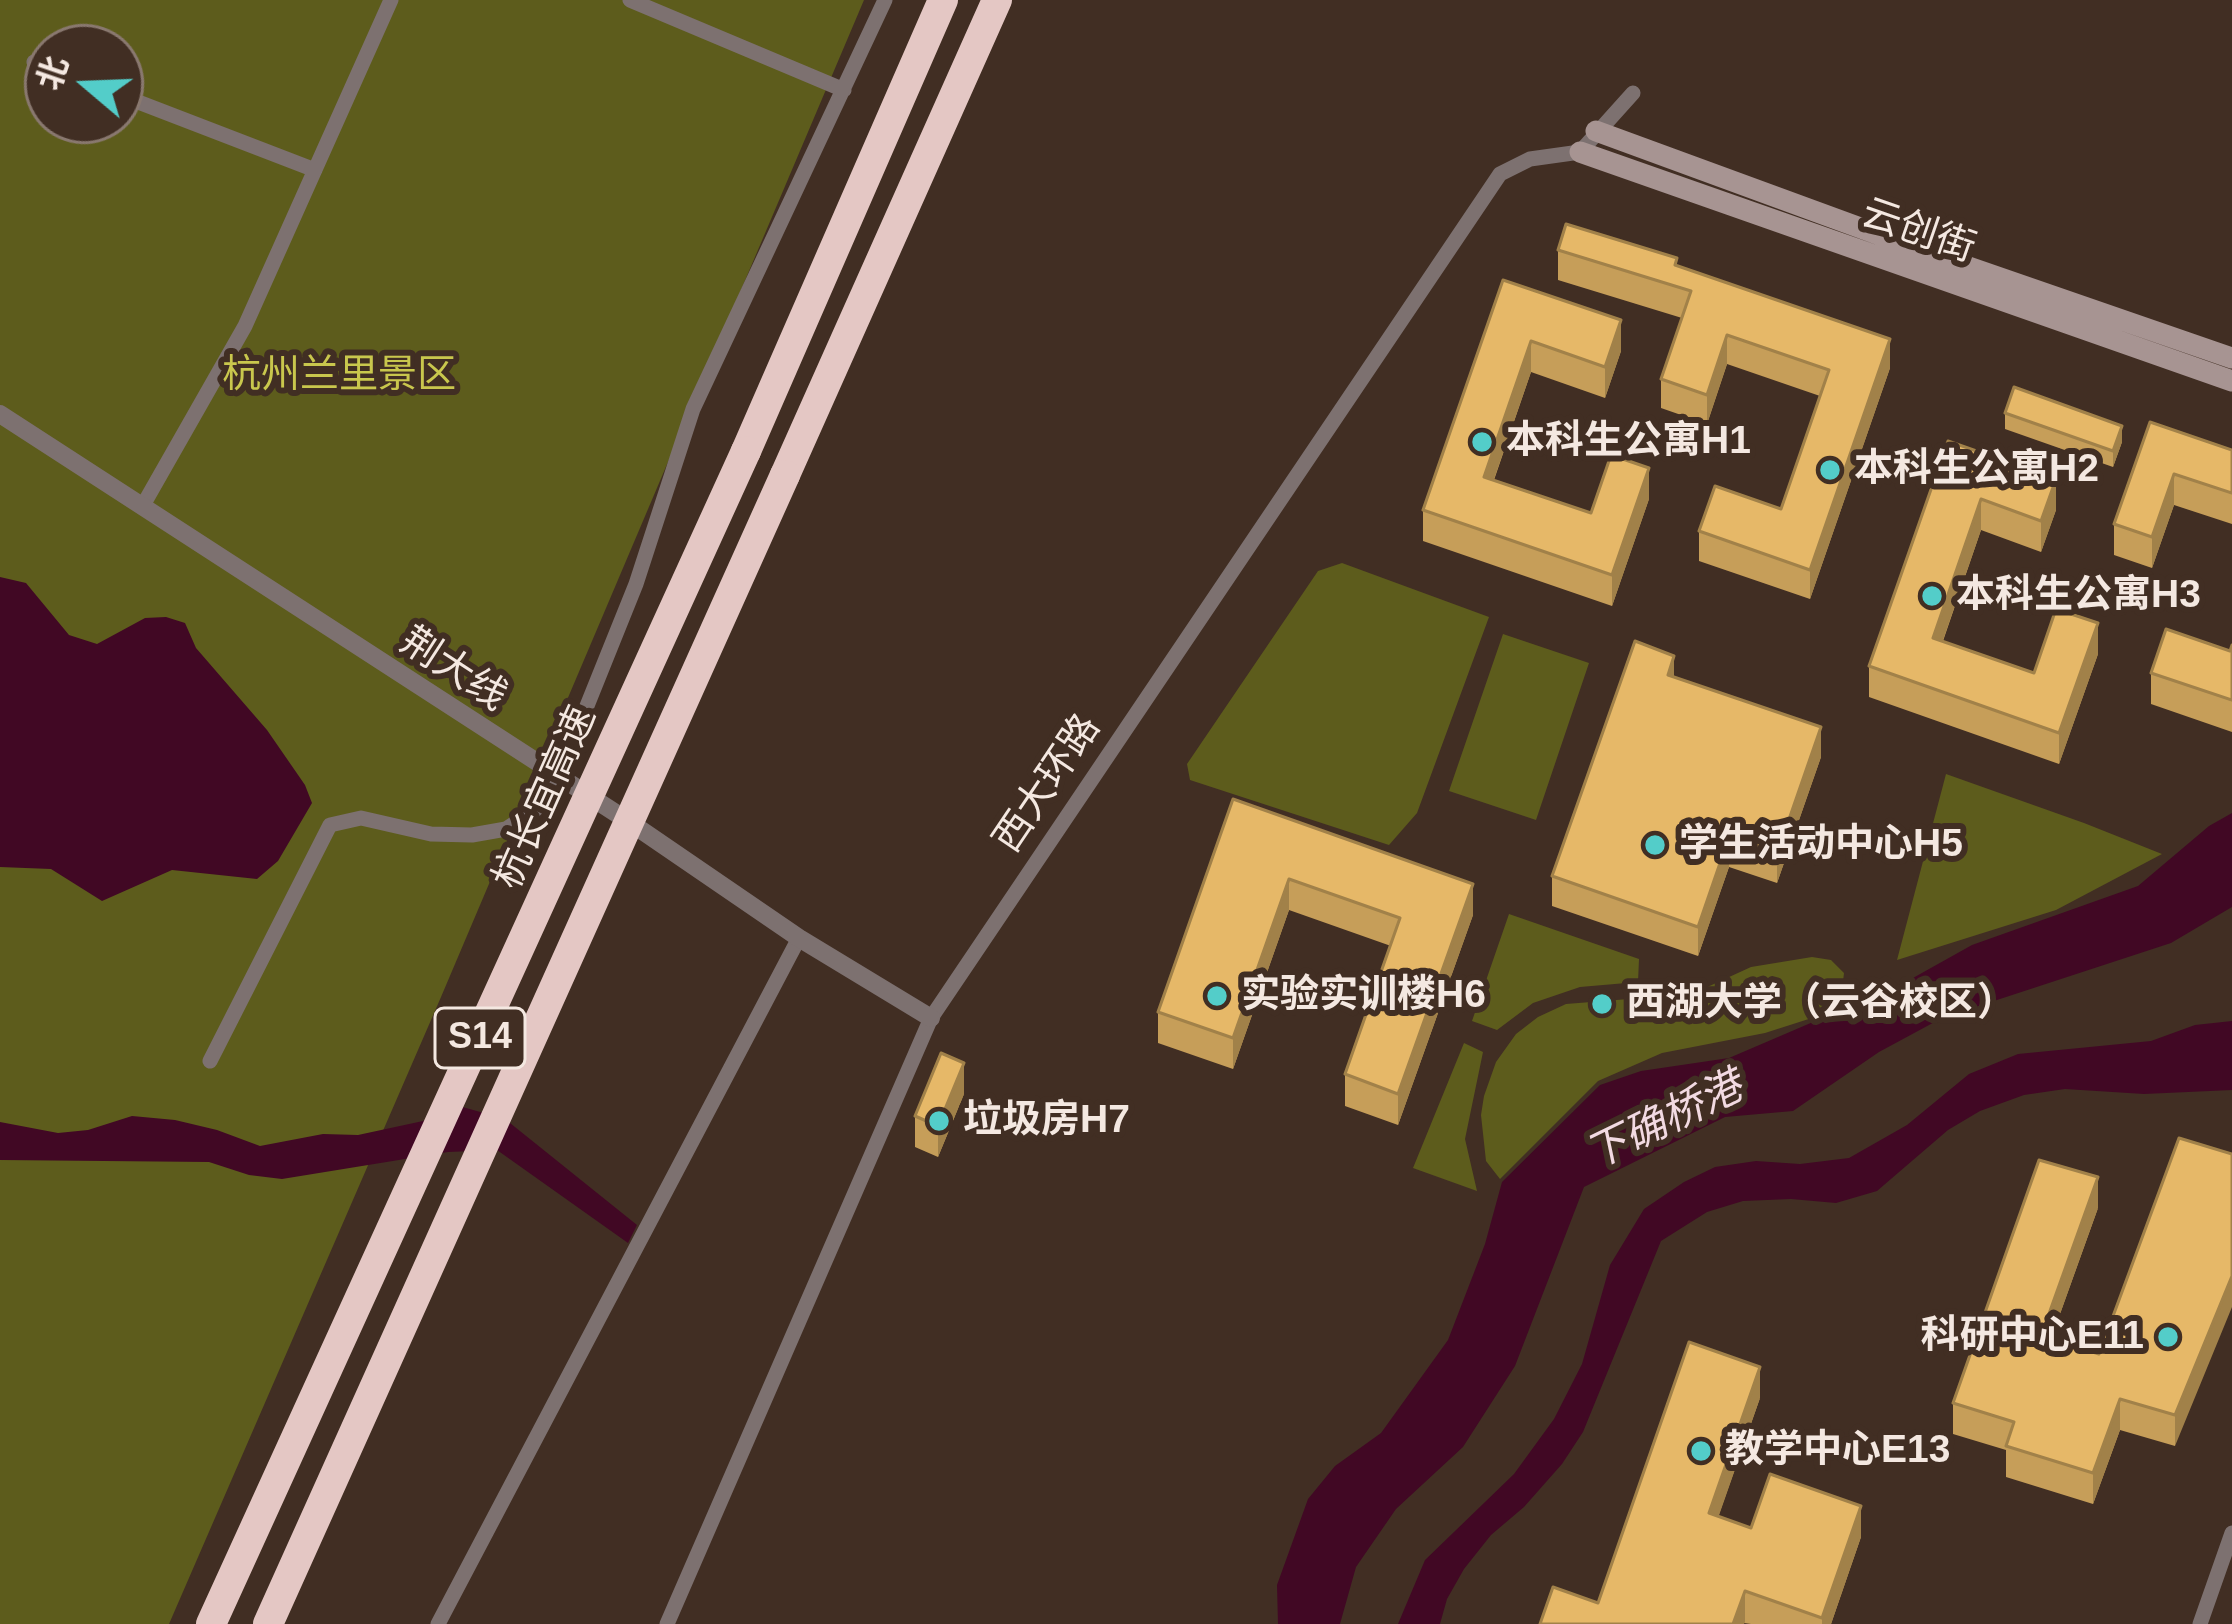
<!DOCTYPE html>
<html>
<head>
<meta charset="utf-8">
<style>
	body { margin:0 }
	#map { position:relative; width:2232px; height:1624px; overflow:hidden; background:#412e23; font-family:Arial,"Noto Sans SC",sans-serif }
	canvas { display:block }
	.north { position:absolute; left:24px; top:24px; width:120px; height:120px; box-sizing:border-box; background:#412e23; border:3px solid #89786f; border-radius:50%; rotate:289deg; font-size:33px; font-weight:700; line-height:48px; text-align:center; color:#f4e8e1 }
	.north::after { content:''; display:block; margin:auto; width:42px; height:54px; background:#53cdc9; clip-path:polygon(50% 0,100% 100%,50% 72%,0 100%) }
</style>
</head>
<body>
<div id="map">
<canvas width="2232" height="1624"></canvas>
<div class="north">北</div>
</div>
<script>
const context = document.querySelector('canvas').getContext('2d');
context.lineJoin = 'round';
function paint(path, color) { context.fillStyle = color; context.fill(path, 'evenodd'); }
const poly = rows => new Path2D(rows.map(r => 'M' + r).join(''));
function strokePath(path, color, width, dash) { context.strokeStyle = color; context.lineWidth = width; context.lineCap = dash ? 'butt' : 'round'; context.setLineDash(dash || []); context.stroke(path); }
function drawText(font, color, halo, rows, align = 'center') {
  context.font = font + ' Arial,"Noto Sans SC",sans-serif'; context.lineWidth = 12; context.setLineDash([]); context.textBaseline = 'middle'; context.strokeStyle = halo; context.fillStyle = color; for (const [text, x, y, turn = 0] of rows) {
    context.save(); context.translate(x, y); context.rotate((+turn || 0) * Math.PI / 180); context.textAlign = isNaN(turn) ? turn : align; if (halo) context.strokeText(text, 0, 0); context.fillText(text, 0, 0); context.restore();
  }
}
paint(poly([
	[0,0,864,0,441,997,169,1624,0,1624],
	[48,48,120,48,120,120,48,120],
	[1342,563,1489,617,1417,813,1389,845,1190,780,1187,764,1318,571],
	[1503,634,1589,663,1536,820,1449,791],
	[1946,774,2084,823,2162,854,2056,910,1897,960],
	[1509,914,1639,959,1638,982,1580,987,1533,1003,1497,1030,1472,1021],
	[1812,957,1831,960,1844,973,1841,999,1815,1017,1765,1033,1662,1053,1598,1081,1500,1179,1486,1161,1481,1115,1484,1096,1496,1062,1516,1034,1538,1017,1566,1004,1692,994,1751,967],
	[1464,1043,1483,1052,1465,1139,1477,1191,1413,1168]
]), '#5d5c1c');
paint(poly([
	[0,577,26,583,69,635,97,644,145,618,166,617,185,623,196,648,267,730,305,785,312,803,278,861,257,879,172,870,102,901,51,869,0,867],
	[2232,813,2232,907,2171,943,1942,1018,1879,1052,1793,1111,1725,1117,1584,1187,1515,1366,1463,1447,1396,1509,1356,1567,1340,1624,1278,1624,1277,1585,1308,1499,1335,1466,1381,1433,1448,1340,1485,1244,1502,1182,1600,1085,1641,1071,1729,1058,1904,983,1972,945,2138,886,2209,826],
	[2232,1021,2232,1090,2144,1094,2065,1089,2024,1095,1980,1111,1948,1130,1877,1191,1836,1203,1791,1199,1743,1201,1707,1212,1661,1241,1583,1432,1562,1464,1524,1507,1491,1535,1464,1569,1447,1599,1440,1624,1398,1624,1425,1560,1514,1474,1554,1419,1582,1364,1610,1265,1644,1209,1684,1182,1715,1167,1756,1161,1800,1164,1849,1158,1907,1125,1969,1074,2018,1054,2151,1041,2195,1025],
	[459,1106,505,1119,637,1225,628,1243,497,1150,448,1152,282,1179,249,1175,209,1162,0,1160,0,1122,58,1133,88,1130,132,1116,175,1120,217,1130,260,1146,323,1134,358,1135,423,1121]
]), '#410824');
strokePath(poly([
	[630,0,844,90],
	[34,62,48,68],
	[120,95,315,170],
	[142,507,245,326,391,0],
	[210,1061,330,825,361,818,431,834,472,835,506,829,536,809,558,778,636,584,693,409,885,0],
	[438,1624,799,938],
	[667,1624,931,1018,1500,174,1530,159,1580,152,1633,93],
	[2200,1624,2232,1533]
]), '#7d7170', 15);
strokePath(poly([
	[0,414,628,821,799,938,931,1018]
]), '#7d7170', 18);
strokePath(poly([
	[1596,131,1937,256,2232,358],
	[1580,152,2232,381]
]), '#a79492', 21);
strokePath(poly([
	[746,451,943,0],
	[785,475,997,0]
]), '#e4c7c4', 30);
strokePath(poly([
	[211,1624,746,451],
	[268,1624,785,475]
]), '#e4c7c4', 30);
paint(poly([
	[1558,250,1677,265,1890,368,1810,599,1699,561,1699,531,1781,509,1820,396,1727,364,1707,424,1661,408,1661,379,1682,318,1558,280],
	[1503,280,1621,351,1605,398,1531,372,1494,480,1591,513,1649,499,1612,606,1423,541,1423,510],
	[2005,413,2122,442,2113,467,2005,429],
	[2150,422,2232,450,2232,524,2174,505,2152,568,2114,555,2114,524],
	[1948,441,2056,510,2041,552,1981,530,1943,641,2034,673,2098,654,2059,764,1869,697,1869,666],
	[2232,645,2232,732,2151,704,2151,673,2230,651],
	[1674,677,1821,757,1777,883,1729,867,1698,956,1552,906,1552,876],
	[1233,799,1473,915,1398,1125,1345,1106,1345,1074,1391,946,1289,910,1233,1069,1158,1043,1158,1012],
	[964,1094,938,1157,915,1147,915,1116],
	[2179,1138,2175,1446,2120,1430,2093,1504,2006,1477,2006,1450,1953,1434,1953,1403,2098,1208,2051,1339,2099,1354],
	[1760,1398,1718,1517,1751,1528,1861,1537,1831,1624,1751,1624,1598,1603]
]), '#c69e59');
paint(poly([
	[1621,320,1621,351,1605,398,1605,367],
	[1727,335,1727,364,1707,424,1707,395],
	[1890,339,1890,368,1810,599,1810,570],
	[1531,341,1531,372,1484,508,1484,477],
	[2122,426,2122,442,2113,467,2113,451],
	[1649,468,1649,499,1612,606,1612,575],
	[2174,474,2174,505,2152,568,2152,537],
	[2056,479,2056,510,2041,552,2041,521],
	[1981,499,1981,530,1933,669,1933,638],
	[2098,623,2098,654,2059,764,2059,733],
	[1674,656,1674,685,1668,675],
	[1821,727,1821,757,1777,883,1777,854],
	[1729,837,1729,867,1698,956,1698,927],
	[1289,879,1289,910,1233,1069,1233,1038],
	[1473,884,1473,915,1398,1125,1398,1094],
	[964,1063,964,1094,938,1157,938,1126],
	[2098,1177,2098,1208,2041,1367,2041,1336],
	[2232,1276,2232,1307,2175,1446,2175,1415],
	[1760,1367,1760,1398,1709,1544,1709,1513],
	[2120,1399,2120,1430,2093,1504,2093,1473],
	[1861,1506,1861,1537,1831,1624,1822,1624,1822,1618],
	[1745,1591,1745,1622,1744,1624,1733,1624]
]), '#a18149');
const building = poly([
	[1566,224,1677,258,1675,265,1890,339,1810,570,1699,531,1715,486,1781,509,1829,370,1727,335,1707,395,1661,379,1691,291,1558,250,1566,224],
	[1503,280,1621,320,1605,367,1531,341,1484,477,1591,513,1611,455,1649,468,1612,575,1423,510,1503,280],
	[2014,387,2122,426,2113,451,2005,413,2014,387],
	[2150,422,2232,450,2232,493,2174,474,2152,537,2114,524,2150,422],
	[1948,441,2056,479,2041,521,1981,499,1933,638,2034,673,2056,609,2098,623,2059,733,1869,666,1948,441],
	[2166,629,2230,651,2232,645,2232,700,2151,673,2166,629],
	[1635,641,1674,656,1668,675,1821,727,1777,854,1729,837,1698,927,1552,876,1635,641],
	[1233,799,1473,884,1398,1094,1345,1074,1400,918,1289,879,1233,1038,1158,1012,1233,799],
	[941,1053,964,1063,938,1126,915,1116,941,1053],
	[2179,1138,2232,1154,2232,1276,2175,1415,2120,1399,2093,1473,2006,1446,2014,1422,1953,1403,2039,1160,2098,1177,2041,1336,2099,1354,2179,1138],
	[1689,1342,1760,1367,1709,1513,1751,1528,1770,1474,1861,1506,1822,1618,1745,1591,1733,1624,1540,1624,1553,1587,1598,1603,1689,1342]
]);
paint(building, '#e6b868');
strokePath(building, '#a18149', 3);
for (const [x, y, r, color] of [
	[1482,442,12,"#53cdc9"],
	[1830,470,12,"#53cdc9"],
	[1932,596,12,"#53cdc9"],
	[1655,845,12,"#53cdc9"],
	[1217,996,12,"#53cdc9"],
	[1602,1004,12,"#53cdc9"],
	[939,1121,12,"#53cdc9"],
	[2168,1337,12,"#53cdc9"],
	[1701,1451,12,"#53cdc9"]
]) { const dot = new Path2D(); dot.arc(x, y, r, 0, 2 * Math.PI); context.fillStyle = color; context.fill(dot); strokePath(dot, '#412e23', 4.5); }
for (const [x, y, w] of [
	[480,1038,90]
]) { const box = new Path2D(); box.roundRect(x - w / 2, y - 30, w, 60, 9); context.fillStyle = '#412e23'; context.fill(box); strokePath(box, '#f4e8e1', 3); }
drawText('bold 36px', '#f4e8e1', null, [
	["S14",480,1038]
]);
drawText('39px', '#f4e8e1', '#412e23', [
	["云创街",1918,232,19],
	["荆大线",453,670,33],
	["西大环路",1048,784,-56],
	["杭长宜高速",546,798,-66]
]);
drawText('39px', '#c9c74d', '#412e23', [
	["杭州兰里景区",339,376]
]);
drawText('bold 39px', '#f4e8e1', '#412e23', [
	["本科生公寓H1",1506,442],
	["本科生公寓H2",1854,470],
	["本科生公寓H3",1956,596],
	["学生活动中心H5",1679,845],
	["实验实训楼H6",1241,996],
	["西湖大学（云谷校区）",1626,1004],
	["垃圾房H7",963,1121],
	["科研中心E11",2144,1337,"right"],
	["教学中心E13",1725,1451]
], 'left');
drawText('italic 42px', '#f2dae2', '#412e23', [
	["下确桥港",1665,1122,-26]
]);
</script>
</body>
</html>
